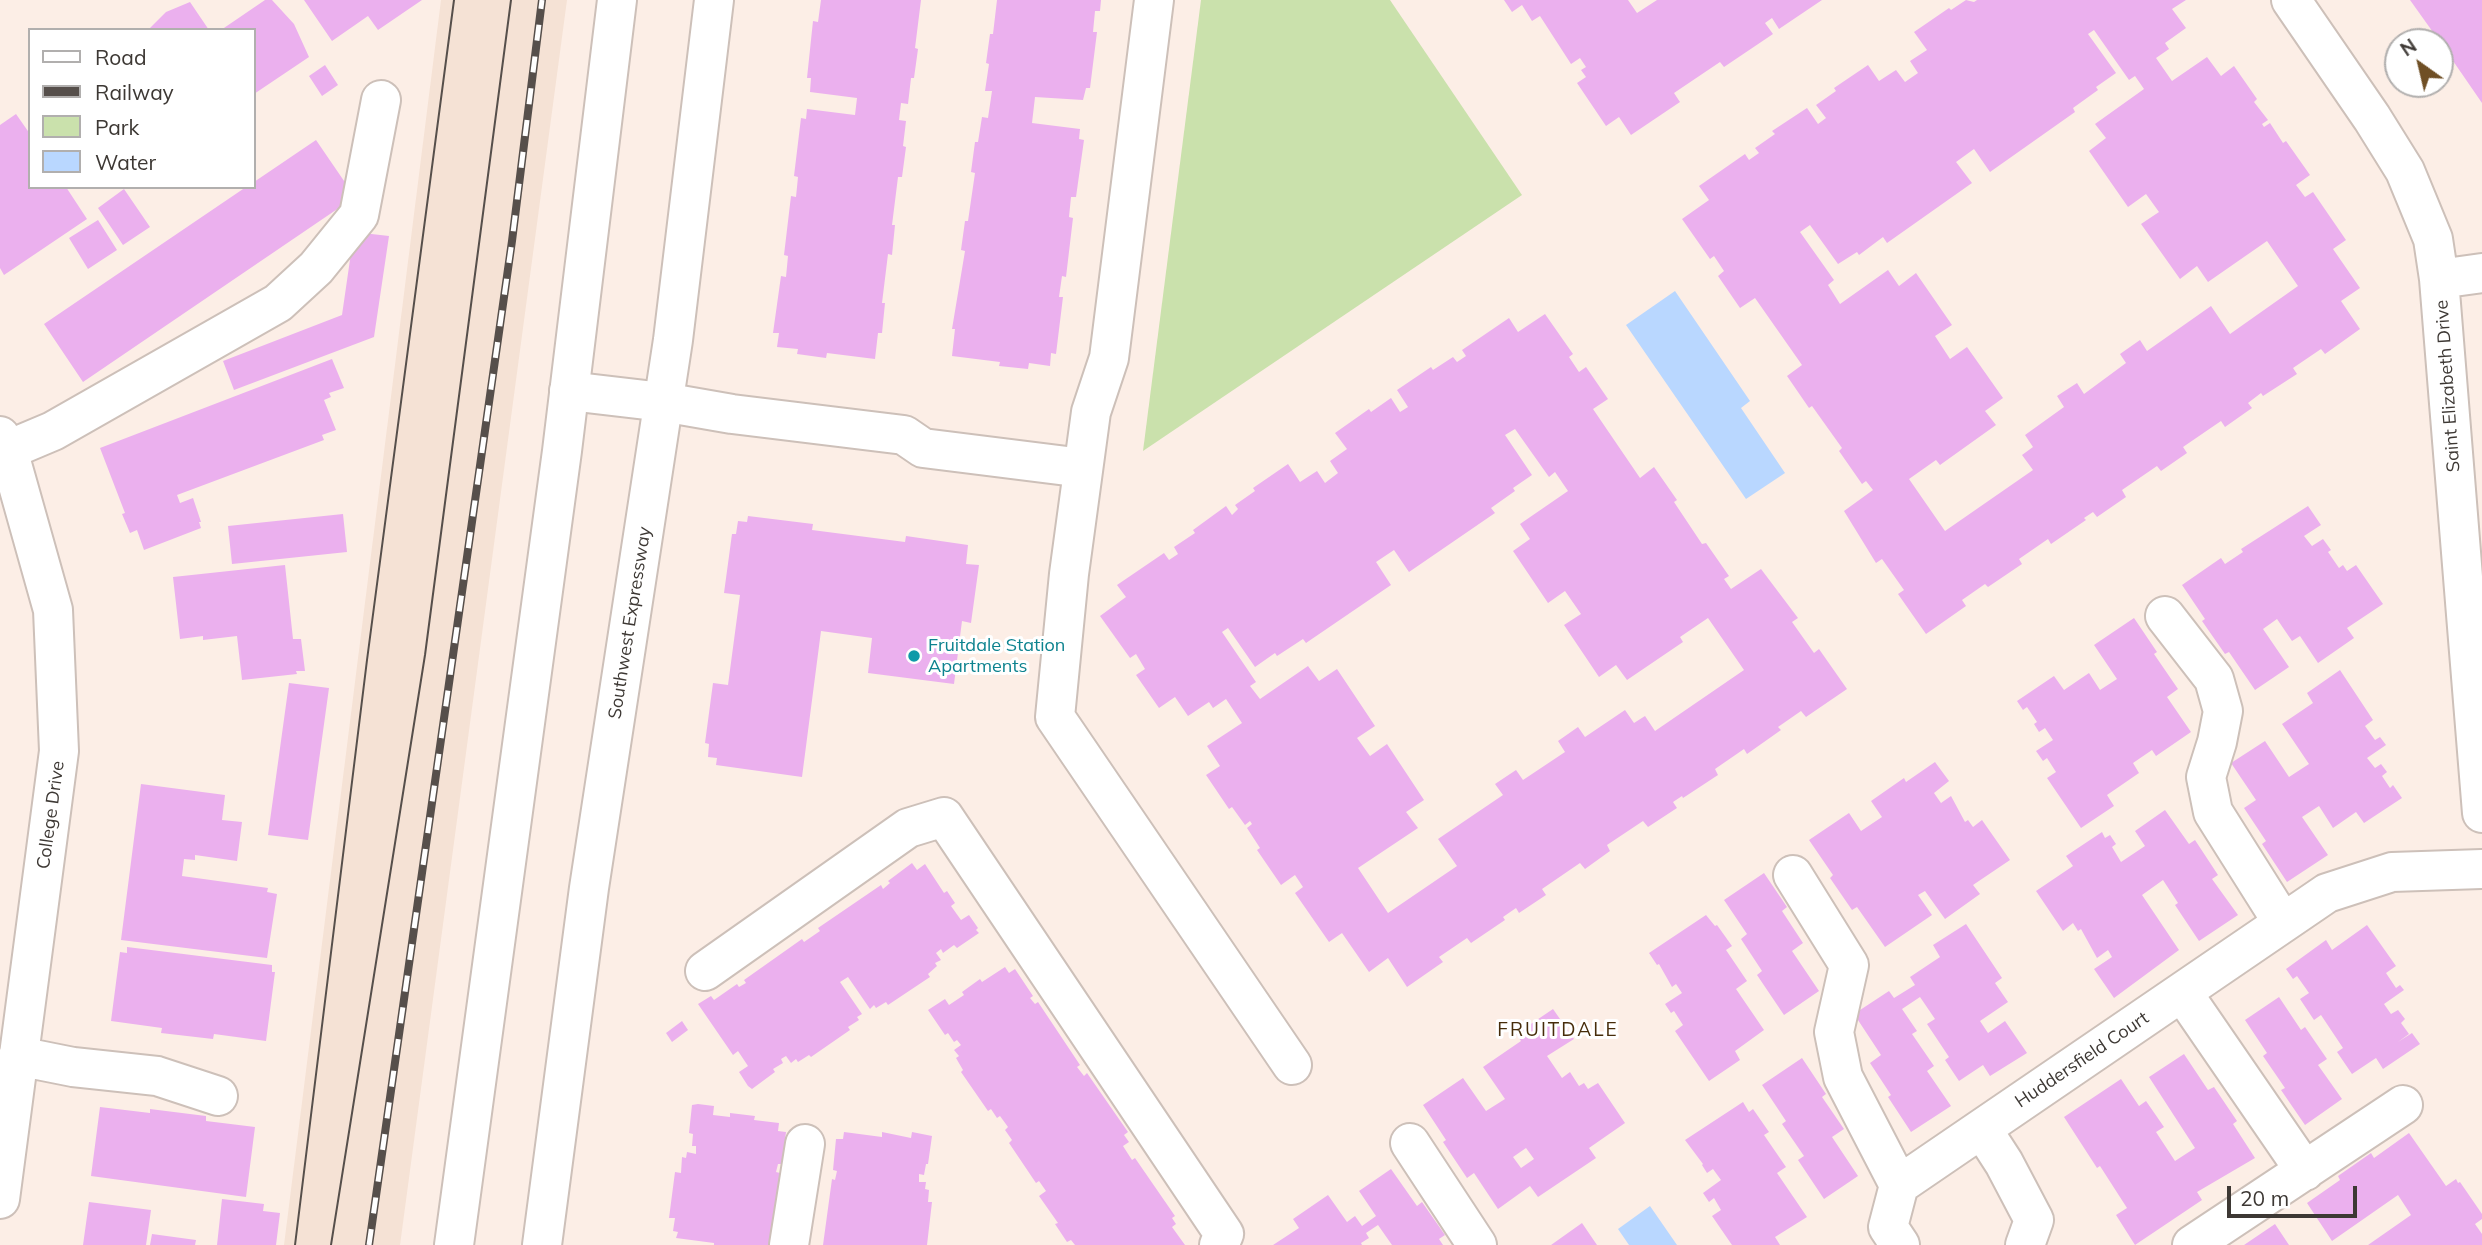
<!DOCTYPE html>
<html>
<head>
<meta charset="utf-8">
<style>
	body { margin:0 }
	#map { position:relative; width:2482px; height:1245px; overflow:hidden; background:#fceee6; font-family:Mulish,sans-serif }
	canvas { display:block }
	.legend { position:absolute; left:28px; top:28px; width:228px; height:161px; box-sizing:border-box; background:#fff; border:2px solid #b1afae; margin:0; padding:9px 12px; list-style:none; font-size:21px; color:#3d3834 }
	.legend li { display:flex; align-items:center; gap:14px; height:35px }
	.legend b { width:35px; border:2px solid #b1afae }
	.north { position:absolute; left:2384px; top:28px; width:70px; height:70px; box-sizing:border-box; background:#fff; border:2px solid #b1afae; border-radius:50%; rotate:326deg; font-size:19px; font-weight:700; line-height:28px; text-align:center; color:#3d3834 }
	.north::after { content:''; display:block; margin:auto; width:24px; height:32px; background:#6f4f25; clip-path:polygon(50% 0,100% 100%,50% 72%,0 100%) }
	.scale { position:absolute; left:2227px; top:1186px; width:130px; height:32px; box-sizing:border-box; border:4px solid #3d3834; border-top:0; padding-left:9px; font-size:21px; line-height:24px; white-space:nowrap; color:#3d3834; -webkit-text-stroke:5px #fff; paint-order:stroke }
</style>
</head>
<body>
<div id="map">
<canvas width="2482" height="1245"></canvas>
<ul class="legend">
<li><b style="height:9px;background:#fff"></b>Road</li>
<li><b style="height:9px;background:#564f4b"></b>Railway</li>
<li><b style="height:19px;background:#cae1ac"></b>Park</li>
<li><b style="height:19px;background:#b9d7ff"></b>Water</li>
</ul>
<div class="north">N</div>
<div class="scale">20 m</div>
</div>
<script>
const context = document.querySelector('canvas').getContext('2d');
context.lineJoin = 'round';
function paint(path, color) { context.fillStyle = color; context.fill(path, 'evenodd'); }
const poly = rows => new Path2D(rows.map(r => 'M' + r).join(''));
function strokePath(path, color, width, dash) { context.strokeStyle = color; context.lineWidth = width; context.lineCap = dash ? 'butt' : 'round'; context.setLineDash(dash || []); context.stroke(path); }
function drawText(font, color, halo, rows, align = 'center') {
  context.font = font + ' Mulish,sans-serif'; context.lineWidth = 6; context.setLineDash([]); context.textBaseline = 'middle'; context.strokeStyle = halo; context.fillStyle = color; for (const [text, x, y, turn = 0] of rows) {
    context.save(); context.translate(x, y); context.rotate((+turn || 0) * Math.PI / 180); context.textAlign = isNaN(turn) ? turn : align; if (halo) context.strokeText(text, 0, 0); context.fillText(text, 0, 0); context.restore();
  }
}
paint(poly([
	[441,0,567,0,400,1245,284,1245]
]), '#f5e2d5');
paint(poly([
	[1201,0,1390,0,1522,195,1143,451]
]), '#cae1ac');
paint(poly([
	[1675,291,1750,401,1741,408,1785,473,1746,499,1626,325],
	[1650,1206,1677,1245,1629,1245,1618,1229]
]), '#b9d7ff');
paint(poly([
	[265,0,272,0,294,24,309,57,254,94,254,30,221,30],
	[304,0,422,0,378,30,368,16,332,41],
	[821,0,921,0,915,48,918,49,914,78,911,78,908,104,901,103,899,120,906,121,903,146,906,147,902,177,898,177,892,225,895,225,892,255,888,254,882,303,885,303,882,333,878,333,875,359,827,353,826,358,797,354,798,349,777,347,779,333,773,333,781,276,786,277,788,256,784,255,791,196,796,197,798,177,794,176,801,118,806,119,807,109,855,115,857,98,810,92,811,78,807,78,813,21,818,22],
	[997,0,1101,0,1100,11,1095,11,1093,32,1097,32,1090,88,1086,88,1083,100,1035,97,1032,123,1080,129,1079,139,1084,140,1076,197,1071,197,1069,217,1073,218,1066,277,1062,276,1059,297,1063,297,1056,354,1051,353,1050,366,1029,363,1028,369,999,366,1000,362,952,356,955,329,952,329,965,251,961,250,965,221,968,221,975,173,971,172,975,142,978,142,982,117,988,118,992,91,985,91,989,64,986,63,990,34,993,34],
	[1504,0,1628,0,1637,13,1657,0,1822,0,1779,29,1772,18,1765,23,1773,34,1724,67,1720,62,1674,93,1680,102,1631,135,1619,117,1606,126,1577,83,1586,77,1581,70,1586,67,1580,58,1571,64,1540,16,1532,21,1522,5,1512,12],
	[1966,0,1974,2,1977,0,2186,0,2172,9,2186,28,2165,43,2169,49,2156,58,2172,81,2207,57,2221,76,2234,66,2257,99,2254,102,2268,120,2262,124,2264,127,2270,123,2283,143,2286,141,2310,175,2296,185,2305,197,2313,192,2346,240,2333,249,2360,288,2341,301,2360,329,2325,354,2321,349,2293,368,2297,374,2263,396,2261,393,2248,403,2252,408,2225,427,2221,421,2183,447,2187,453,2161,471,2157,466,2122,490,2126,497,2097,517,2093,512,2084,518,2086,520,2051,544,2048,539,2019,559,2022,564,1988,587,1985,584,1962,600,1966,606,1926,634,1898,594,1904,590,1882,559,1876,563,1844,511,1873,490,1866,481,1862,484,1839,451,1842,448,1812,406,1809,408,1787,376,1802,365,1755,298,1740,308,1718,276,1724,271,1714,256,1710,259,1682,219,1709,200,1699,186,1745,154,1749,160,1759,153,1755,148,1775,134,1772,131,1807,108,1818,124,1826,118,1816,105,1836,91,1834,88,1868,65,1879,81,1896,70,1905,82,1918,73,1910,61,1927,50,1914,32,1949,8,1951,10],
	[2094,30,2129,80,2135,76,2144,89,2095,124,2106,138,2089,151,2128,207,2146,194,2159,212,2141,224,2180,279,2197,266,2208,282,2267,241,2298,286,2230,334,2211,306,2147,351,2140,340,2120,354,2126,363,2084,394,2077,383,2057,396,2064,407,2025,435,2033,447,2022,455,2033,470,1945,531,1909,479,1936,460,1940,465,1996,425,1985,411,2003,398,1967,347,1950,359,1935,336,1952,325,1916,273,1899,286,1888,270,1840,304,1828,285,1834,280,1800,232,1810,225,1838,264,1857,252,1859,255,1883,237,1887,243,1972,183,1956,162,1974,149,1990,172,2075,112,2073,108,2098,90,2096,87,2116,73,2088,34],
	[2410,0,2482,0,2482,103,2440,42],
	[190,2,209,30,148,30,166,12],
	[325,65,338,85,322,96,309,76],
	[16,114,30,134,30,187,66,187,87,219,4,275,0,268,0,125],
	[316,140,355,197,83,382,44,324,246,187,254,187,254,182],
	[124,189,150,227,123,245,98,208],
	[98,220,117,250,88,269,69,238],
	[354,232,389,236,374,337,234,390,223,361,342,315],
	[1545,314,1573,354,1569,357,1579,372,1586,367,1608,399,1593,409,1640,478,1654,467,1677,500,1674,502,1702,544,1706,543,1729,576,1724,579,1731,589,1761,569,1798,618,1792,622,1814,653,1819,649,1847,689,1806,717,1801,711,1778,727,1781,730,1747,754,1744,749,1715,769,1718,775,1683,798,1682,796,1673,802,1677,808,1648,827,1643,821,1607,845,1610,851,1585,869,1580,863,1542,889,1546,895,1519,913,1516,908,1503,917,1505,920,1471,943,1467,938,1439,957,1443,962,1407,987,1388,958,1369,972,1342,933,1329,942,1295,893,1303,887,1295,875,1281,885,1257,850,1260,848,1247,828,1252,824,1250,821,1245,825,1232,807,1229,809,1206,775,1220,766,1207,746,1242,723,1226,699,1213,708,1209,702,1188,716,1175,697,1159,708,1136,675,1145,669,1136,654,1130,658,1100,616,1126,597,1117,585,1164,553,1169,560,1178,554,1174,547,1195,533,1193,530,1226,506,1232,515,1238,509,1235,505,1255,491,1253,488,1288,464,1300,482,1317,471,1325,483,1338,473,1330,461,1347,449,1335,433,1369,409,1371,412,1391,398,1400,412,1408,407,1397,390,1431,367,1433,370,1453,357,1457,362,1466,356,1462,350,1509,318,1518,332],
	[1515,429,1549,477,1555,472,1568,491,1520,524,1530,539,1513,551,1548,603,1565,591,1581,614,1564,625,1599,677,1616,665,1627,680,1683,642,1680,637,1708,618,1744,670,1655,731,1645,716,1634,723,1625,710,1585,737,1578,727,1558,741,1565,752,1523,780,1516,770,1495,784,1503,795,1438,839,1457,866,1388,913,1358,868,1418,828,1406,812,1424,800,1387,744,1370,756,1357,738,1375,726,1337,669,1319,681,1308,666,1260,699,1250,686,1256,682,1222,632,1228,628,1255,667,1275,653,1277,656,1303,639,1306,643,1391,585,1376,562,1394,550,1409,572,1495,513,1491,508,1515,491,1513,488,1532,475,1505,435],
	[332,359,344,388,329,393,331,397,324,400,336,430,322,435,324,440,177,495,180,503,193,498,201,522,199,522,201,528,144,550,137,530,130,533,122,514,125,513,100,448],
	[2308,506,2321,525,2304,536,2312,546,2323,539,2331,550,2328,552,2339,568,2343,565,2347,571,2356,565,2383,604,2347,628,2354,638,2318,663,2300,636,2292,641,2277,619,2263,629,2289,667,2255,690,2229,652,2225,654,2202,621,2205,619,2182,585,2221,558,2225,564,2243,552,2241,549],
	[343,514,347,552,232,564,228,526],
	[748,516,813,524,812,530,905,542,906,536,968,545,966,564,979,565,971,623,962,621,954,684,868,673,872,638,821,631,802,777,716,765,717,758,708,757,709,744,705,743,713,683,728,685,740,595,724,593,732,534,736,534,738,521,747,522],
	[285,565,293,639,301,639,305,671,296,671,297,674,242,680,237,636,203,640,203,636,180,639,173,577],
	[2134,618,2157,652,2154,654,2178,689,2167,697,2191,732,2156,756,2152,750,2133,763,2139,773,2107,795,2114,806,2081,828,2047,778,2056,772,2047,758,2043,761,2036,751,2053,740,2045,728,2039,732,2034,724,2037,722,2027,707,2023,710,2017,701,2054,676,2064,690,2089,673,2100,690,2117,679,2094,645],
	[2340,670,2373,720,2365,726,2375,740,2380,737,2386,745,2367,758,2375,768,2381,764,2387,772,2382,776,2390,788,2393,785,2402,798,2364,823,2356,812,2333,828,2319,806,2302,817,2328,855,2287,882,2262,844,2266,841,2244,808,2256,800,2231,763,2265,741,2289,777,2309,764,2282,724,2313,703,2307,693],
	[289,683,329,688,308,840,268,835],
	[1935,762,1949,781,1934,793,1941,803,1951,796,1965,822,1968,820,1973,827,1982,820,2010,860,1973,885,1980,894,1945,919,1925,891,1918,895,1932,915,1885,947,1857,907,1852,910,1830,878,1833,875,1809,840,1849,813,1861,831,1882,817,1871,801,1904,778,1906,782],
	[141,784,225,795,222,820,242,822,237,861,195,855,195,860,184,859,182,876,268,888,267,892,277,894,267,958,121,940],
	[2165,810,2189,844,2195,840,2218,875,2212,879,2238,915,2199,941,2175,905,2178,903,2163,880,2142,895,2179,950,2114,998,2094,969,2112,957,2108,950,2097,958,2081,929,2078,931,2073,923,2063,931,2036,891,2073,866,2066,856,2102,832,2105,838,2110,835,2116,844,2112,847,2121,862,2145,846,2135,831],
	[912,863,917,870,925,864,944,893,947,891,955,903,951,906,961,920,969,915,978,928,976,930,979,933,957,948,954,945,943,953,941,949,936,953,941,960,935,963,937,966,928,974,930,977,888,1005,886,1002,876,1008,874,1005,870,1009,848,977,840,982,862,1014,857,1017,859,1020,848,1027,850,1030,811,1057,809,1055,798,1062,796,1059,791,1063,786,1056,781,1059,783,1063,773,1069,775,1072,752,1089,748,1086,739,1072,748,1066,738,1051,733,1055,698,1004,711,996,714,1000,737,984,739,987,746,983,744,980,802,939,804,942,820,931,818,928,881,885,883,889,890,883,888,881],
	[1764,873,1787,907,1782,911,1803,943,1792,951,1819,991,1784,1015,1757,975,1762,971,1741,939,1747,934,1724,900],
	[1706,915,1715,926,1717,925,1732,946,1726,950,1747,981,1736,989,1764,1030,1735,1051,1740,1060,1709,1081,1675,1031,1683,1025,1674,1011,1671,1013,1665,1004,1682,993,1676,984,1672,987,1659,964,1657,965,1649,953],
	[1966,924,2002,978,1995,983,2008,1002,1980,1021,1988,1033,2005,1021,2027,1053,1990,1076,1983,1065,1959,1081,1945,1060,1949,1057,1927,1024,1935,1019,1920,997,1902,1009,1917,1031,1912,1034,1934,1066,1927,1071,1951,1106,1911,1132,1888,1097,1891,1095,1870,1063,1881,1055,1854,1014,1889,991,1894,998,1915,985,1910,977,1940,957,1933,945],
	[2367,925,2396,966,2386,973,2396,988,2400,985,2404,990,2384,1004,2391,1014,2398,1010,2405,1019,2401,1023,2409,1034,2398,1042,2412,1033,2420,1044,2383,1069,2376,1058,2352,1074,2337,1052,2343,1048,2321,1015,2314,1020,2300,999,2309,993,2297,976,2293,979,2286,969,2326,940,2332,950],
	[127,947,272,965,272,972,275,972,266,1041,214,1034,213,1039,161,1033,162,1028,111,1021,120,952,127,953],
	[1005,967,1009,973,1015,969,1033,996,1030,998,1035,1004,1038,1002,1080,1065,1077,1067,1084,1076,1087,1073,1128,1132,1124,1135,1129,1142,1123,1146,1132,1160,1135,1158,1175,1216,1172,1218,1176,1224,1172,1227,1185,1245,1075,1245,1071,1240,1067,1242,1055,1224,1058,1223,1039,1196,1046,1191,1039,1181,1036,1183,1009,1143,1012,1140,1005,1130,1008,1127,1000,1116,997,1118,991,1109,988,1111,961,1072,963,1070,956,1058,959,1056,954,1050,961,1045,957,1040,954,1042,948,1033,945,1035,928,1010,945,999,949,1005,964,995,962,992,980,979,982,982],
	[2279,997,2301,1030,2305,1027,2327,1059,2318,1065,2342,1099,2305,1125,2281,1090,2285,1088,2263,1056,2267,1053,2245,1020],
	[1553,1009,1574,1039,1547,1056,1562,1078,1570,1072,1579,1086,1584,1083,1588,1089,1598,1083,1625,1123,1589,1148,1596,1158,1538,1197,1530,1186,1498,1209,1474,1173,1467,1178,1443,1142,1446,1140,1423,1105,1463,1078,1486,1111,1505,1099,1483,1067,1521,1041,1516,1034],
	[1526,1148,1534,1159,1521,1168,1513,1157],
	[682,1021,688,1030,672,1042,666,1033],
	[2184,1054,2208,1090,2214,1087,2237,1121,2233,1124,2255,1158,2197,1192,2202,1200,2135,1245,2116,1215,2127,1208,2100,1166,2097,1168,2064,1117,2121,1079,2139,1106,2146,1101,2164,1127,2156,1132,2175,1161,2195,1148,2149,1077],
	[1802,1058,1826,1094,1822,1097,1844,1129,1832,1137,1858,1176,1824,1199,1798,1160,1804,1156,1782,1124,1786,1121,1762,1085],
	[1743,1102,1749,1112,1753,1109,1769,1132,1764,1135,1786,1167,1777,1173,1807,1217,1775,1237,1780,1245,1732,1245,1712,1216,1721,1210,1714,1198,1709,1202,1703,1193,1721,1180,1713,1169,1707,1173,1702,1165,1703,1164,1685,1140],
	[698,1104,714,1106,713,1115,730,1117,730,1113,755,1116,754,1120,779,1123,778,1131,786,1132,782,1164,778,1164,776,1172,780,1173,771,1245,714,1245,714,1243,676,1238,678,1232,673,1231,675,1218,669,1218,675,1172,681,1173,682,1157,686,1158,687,1152,696,1154,696,1146,692,1146,693,1134,689,1133,692,1105],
	[100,1107,150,1113,150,1109,206,1116,206,1121,255,1127,246,1197,91,1176],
	[844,1132,882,1137,882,1132,911,1138,912,1132,932,1136,928,1164,926,1164,924,1175,919,1174,919,1182,926,1182,925,1189,929,1190,928,1202,932,1202,927,1245,823,1245,832,1179,835,1180,837,1171,833,1170,836,1139,843,1139],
	[2409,1133,2446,1186,2456,1179,2458,1183,2460,1182,2482,1214,2482,1219,2475,1224,2482,1234,2482,1245,2368,1245,2411,1215,2398,1195,2332,1241,2307,1203,2340,1180,2338,1176,2371,1153,2374,1158],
	[1391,1169,1417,1206,1422,1202,1445,1235,1439,1239,1443,1245,1392,1245,1378,1225,1366,1233,1369,1238,1361,1243,1362,1245,1273,1245,1299,1228,1293,1219,1328,1195,1347,1222,1355,1216,1362,1226,1376,1216,1359,1191],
	[222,1199,264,1204,263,1211,280,1213,276,1245,217,1245],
	[89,1202,151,1210,146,1245,83,1245],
	[1582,1223,1597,1245,1551,1245],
	[2275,1224,2289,1245,2244,1245],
	[152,1234,196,1240,195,1245,150,1245]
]), '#ebb0ee');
const minor = poly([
	[1154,0,1109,358,1091,412,1069,574,1055,717,1292,1065],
	[2291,0,2372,118,2405,171,2433,239,2439,279,2482,813],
	[2439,279,2482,273],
	[569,391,663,402,732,414,904,435,923,448,1083,468],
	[0,436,8,450,53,610,59,751,0,1199],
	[8,450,53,431,278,303,316,268,359,215,381,100],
	[2165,616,2214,679,2223,711,2217,742,2206,777,2213,812,2283,923],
	[1793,875,1849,965,1834,1032,1843,1077,1899,1185,1888,1227,1900,1245],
	[705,971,908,828,944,817,1224,1234,1219,1245],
	[2182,992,2305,1171],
	[18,1056,73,1067,157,1076,218,1096],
	[1982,1129,2004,1163,2034,1220,2025,1245],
	[1410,1143,1477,1245],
	[1899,1185,2327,893,2392,872,2482,869],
	[789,1245,805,1144],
	[2192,1245,2403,1105]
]);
const major = poly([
	[454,1245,562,451,617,0],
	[542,1245,589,888,673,340,714,0]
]);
strokePath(minor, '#cdc0b9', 42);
strokePath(major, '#cdc0b9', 42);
strokePath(minor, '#fff', 38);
strokePath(major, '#fff', 38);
strokePath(poly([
	[295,1245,367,660,454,0],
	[331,1245,425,655,511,0]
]), '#564f4b', 2);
const rail = poly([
	[369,1245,512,241,542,0]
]);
strokePath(rail, '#564f4b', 8);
strokePath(rail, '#fff', 5, [16]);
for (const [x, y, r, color] of [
	[914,656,7,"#0f9aa8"]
]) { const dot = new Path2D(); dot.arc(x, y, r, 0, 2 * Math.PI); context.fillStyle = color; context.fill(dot); strokePath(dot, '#fff', 2.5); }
drawText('18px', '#3d3834', '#fff', [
	["Saint Elizabeth Drive",2448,386,-94],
	["Southwest Expressway",630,623,-81],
	["College Drive",51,815,-82],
	["Huddersfield Court",2082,1060,-34]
]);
drawText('18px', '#0d838f', '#fff', [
	["Fruitdale Station",928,646],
	["Apartments",928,667]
], 'left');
context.letterSpacing = '2px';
drawText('19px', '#462c0a', '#fff', [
	["FRUITDALE",1558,1030]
]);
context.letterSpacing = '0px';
</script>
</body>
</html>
